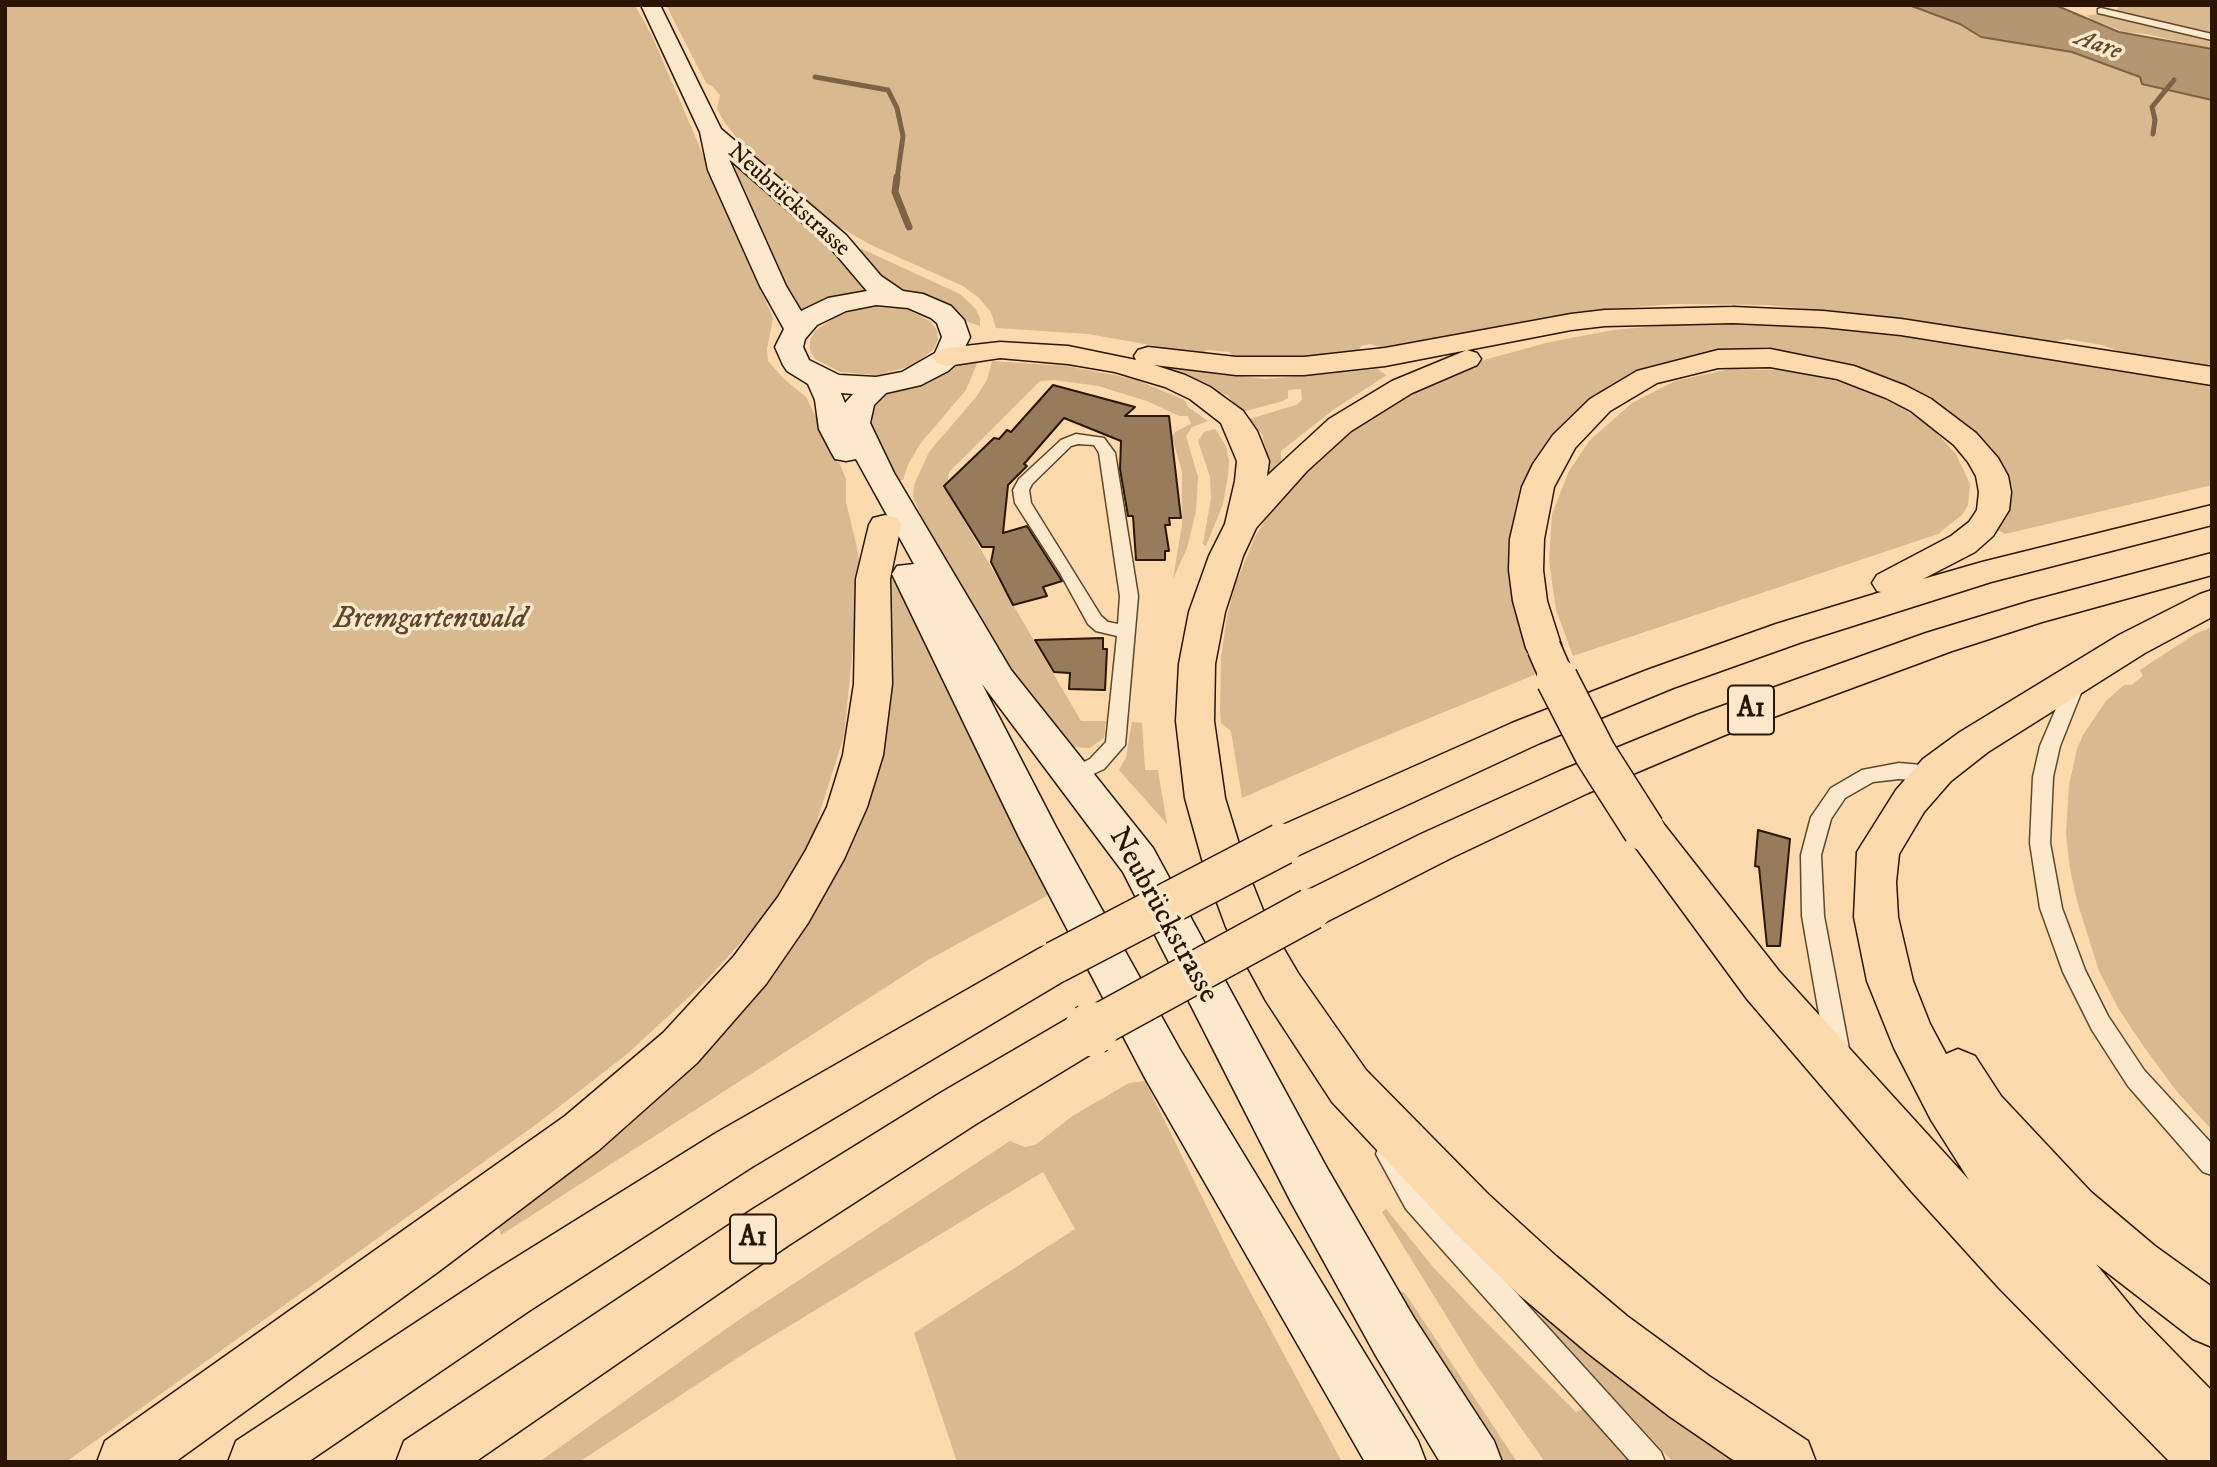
<!DOCTYPE html>
<html>
<head>
<meta charset="utf-8">
<style>
	body { margin:0 }
	#map { position:relative; width:2217px; height:1467px; overflow:hidden; background:#fbdbad; font-family:"IM FELL DW Pica",serif }
	canvas { display:block }
	.frame { position:absolute; inset:0; border:7px solid #2b1400; pointer-events:none }
</style>
</head>
<body>
<div id="map">
<canvas width="2217" height="1467"></canvas>
<div class="frame"></div>
</div>
<script>
const context = document.querySelector('canvas').getContext('2d');
context.lineJoin = 'round';
function paint(path, color) { context.fillStyle = color; context.fill(path, 'evenodd'); }
const poly = rows => new Path2D(rows.map(r => 'M' + r).join(''));
function strokePath(path, color, width, dash) { context.strokeStyle = color; context.lineWidth = width; context.lineCap = dash ? 'butt' : 'round'; context.setLineDash(dash || []); context.stroke(path); }
function drawText(font, color, halo, rows, align = 'center') {
  context.font = font + ' "IM FELL DW Pica",serif'; context.lineWidth = 7; context.setLineDash([]); context.textBaseline = 'middle'; context.strokeStyle = halo; context.fillStyle = color; for (const [text, x, y, turn = 0] of rows) {
    context.save(); context.translate(x, y); context.rotate((+turn || 0) * Math.PI / 180); context.textAlign = isNaN(turn) ? turn : align; if (halo) context.strokeText(text, 0, 0); context.fillText(text, 0, 0); context.restore();
  }
}
paint(poly([
	[5,5,635,5,653,38,773,318,767,349,768,361,784,379,806,397,841,467,846,479,846,502,858,552,863,594,855,627,844,736,818,818,816,836,796,871,755,927,704,983,626,1055,538,1123,66,1462,5,1462],
	[666,5,1909,5,1960,24,1981,37,2072,52,2140,77,2142,84,2212,100,2212,368,2129,355,2102,345,2067,339,2053,342,1905,319,1767,305,1678,304,1591,310,1539,318,1388,349,1369,344,1361,346,1359,350,1332,353,1332,356,1290,359,1235,358,1229,352,1207,350,1201,354,1088,334,996,328,991,312,978,297,963,286,871,245,834,224,793,195,787,181,779,183,755,161,725,123,717,109,720,95,712,86,706,83],
	[2121,5,2212,5,2212,49,2146,34,2125,32,2093,20,2086,15,2105,14,2211,38,2115,11],
	[735,167,817,231,868,288,862,293,809,310,795,310,732,168],
	[862,249,960,294,975,308,980,318,980,326,968,322,939,301,889,286,856,251],
	[871,307,906,309,930,321,937,330,938,339,934,349,912,366,877,375,840,372,815,359,810,350,810,340,815,331,838,315],
	[1755,323,1900,334,2212,384,2212,485,2005,534,1998,530,2007,508,2006,490,1895,385,1700,355,1662,364,1643,371,1537,464,1538,671,1534,675,1352,750,1242,798,1231,731,1221,723,1220,710,1221,657,1227,616,1235,585,1255,537,1276,503,1305,468,1377,410,1458,369,1484,360,1550,342,1613,330,1670,325],
	[978,361,966,390,920,444,908,465,903,480,890,482,863,417,866,409,885,394,950,365],
	[992,361,1067,366,1134,379,1185,400,1188,407,1208,421,1192,427,1186,436,1198,477,1196,511,1187,548,1173,579,1182,525,1182,472,1172,437,1175,432,1191,424,1188,416,1179,416,1147,401,1098,386,1054,380,1040,381,949,472,946,490,1081,721,1106,721,1104,738,1090,748,1071,747,1008,671,925,527,913,496,914,485,929,452,976,397,987,380],
	[1158,365,1266,379,1377,369,1387,375,1333,410,1281,451,1281,463,1265,482,1268,462,1262,434,1249,419,1296,405,1302,400,1301,389,1288,390,1288,398,1283,401,1242,412,1227,395,1155,369],
	[1730,369,1779,370,1823,377,1861,389,1901,407,1932,428,1956,454,1970,484,1968,505,1962,515,1938,534,1573,656,1556,610,1549,560,1552,514,1569,471,1590,440,1632,403,1675,381],
	[1215,429,1226,446,1229,461,1228,476,1223,504,1206,546,1203,544,1211,498,1210,477,1198,441,1204,432],
	[897,575,1052,893,928,960,501,1235,495,1215,811,905,887,577],
	[2212,627,2212,1130,2178,1093,2144,1047,2118,1008,2099,971,2077,901,2070,869,2066,834,2069,785,2077,749,2083,735,2106,701,2124,685,2131,685,2143,676,2140,670,2195,634],
	[1132,722,1142,723,1145,770,1158,770,1167,824,1119,770,1126,757],
	[1145,1081,1233,1260,1342,1462,957,1462,914,1333,1075,1229,1043,1172,748,1351,579,1462,539,1462,740,1319,1010,1141,1025,1147,1035,1145,1074,1115,1129,1083],
	[1386,1209,1434,1268,1470,1306,1576,1412,1583,1409,1632,1462,1545,1462,1476,1364,1382,1212],
	[1390,1288,1405,1293,1517,1462,1495,1462],
	[1541,1314,1740,1462,1673,1462,1544,1323]
]), '#d8b990');
const water = poly([
	[1909,5,2055,5,2119,32,2212,49,2212,100,2142,84,2140,77,2072,52,1981,37,1960,24,1909,5]
]);
paint(water, '#b49772');
strokePath(water, '#7d6344', 2);
strokePath(poly([
	[815,77,888,90,897,108,903,136,897,179],
	[2153,134,2155,120,2152,107,2174,80]
]), '#7d6344', 5);
strokePath(poly([
	[897,177,895,192,909,227]
]), '#7d6344', 7);
const building = poly([
	[1053,385,1135,407,1125,416,1169,416,1181,518,1169,518,1170,525,1165,525,1169,551,1165,551,1165,560,1136,560,1133,516,1128,516,1120,469,1121,441,1064,418,1024,464,1027,466,1008,485,1003,533,1027,526,1062,581,1043,587,1047,596,1013,605,991,562,994,547,982,547,944,486,994,438,999,439,1007,430,1011,432,1053,385],
	[1103,638,1103,649,1107,649,1105,690,1069,689,1070,673,1054,672,1035,640,1103,638],
	[1758,830,1790,839,1780,946,1767,946,1759,867,1755,866,1758,830]
]);
paint(building, '#977b5a');
strokePath(building, '#2b1400', 2);
const service = poly([
	[2101,8,2212,34,2212,40,2098,13,2098,9,2101,8],
	[1076,434,1104,438,1115,453,1138,596,1125,745,1104,769,1074,783,1067,780,1064,775,1067,770,1090,759,1106,742,1117,636,1096,631,1088,624,1060,573,1015,503,1013,490,1019,479,1061,440,1076,434],
	[1078,444,1094,445,1099,453,1120,596,1118,624,1108,622,1101,616,1031,503,1029,490,1032,484,1071,446,1078,444],
	[2078,671,2085,673,2087,678,2060,746,2053,777,2050,843,2062,908,2085,970,2108,1016,2144,1070,2212,1144,2212,1175,2203,1172,2128,1086,2092,1030,2063,972,2040,908,2030,843,2033,777,2040,746,2069,678,2071,673,2078,671],
	[1899,763,1933,766,1940,769,1943,774,1940,779,1933,782,1899,779,1873,782,1845,798,1831,819,1821,855,1824,916,1850,1054,1846,1062,1838,1065,1830,1062,1826,1054,1802,916,1801,855,1811,817,1831,788,1862,770,1899,763],
	[1388,1142,1397,1146,1424,1191,1661,1452,1665,1462,1631,1462,1406,1209,1376,1154,1379,1146,1388,1142]
]);
const secondary = poly([
	[641,5,660,5,721,129,846,235,881,276,903,291,923,294,951,306,964,320,970,337,957,363,948,371,921,385,886,393,874,405,870,423,894,473,1011,670,1153,848,1327,1168,1414,1318,1494,1441,1502,1462,1440,1462,1376,1356,1291,1202,1123,872,982,684,1056,827,1179,1048,1418,1441,1426,1462,1365,1462,1145,1078,1019,837,892,574,897,566,914,564,856,459,846,461,835,459,831,452,819,429,815,400,808,384,787,371,783,365,775,347,784,329,760,286,708,170,700,132,641,5],
	[729,159,828,245,867,291,828,298,801,311,786,286,729,159],
	[876,305,908,308,931,318,937,323,942,337,935,353,902,372,876,377,839,375,809,360,803,347,805,339,817,325,846,311,876,305],
	[841,393,853,394,845,403,841,393]
]);
const motorway = poly([
	[1733,307,1823,311,1901,319,2212,367,2212,385,1901,335,1823,327,1733,323,1605,326,1571,330,1385,366,1304,375,1236,375,1154,365,1185,375,1210,387,1243,411,1257,431,1269,461,1267,476,1329,419,1392,381,1467,350,1477,353,1481,359,1477,365,1412,393,1351,431,1307,471,1256,528,1243,556,1225,612,1215,664,1214,721,1225,798,1247,870,1267,920,1298,973,1366,1070,1488,1194,1556,1256,1627,1316,1709,1376,1808,1441,1816,1462,1736,1462,1669,1416,1589,1354,1518,1294,1452,1230,1332,1102,1266,1001,1226,927,1205,870,1185,798,1176,721,1179,664,1189,612,1209,556,1225,524,1235,481,1237,461,1221,423,1190,399,1165,387,1115,372,1068,364,1000,358,947,366,937,363,933,357,937,351,947,348,1000,342,1068,346,1136,360,1134,356,1138,350,1148,347,1236,357,1304,357,1385,348,1571,314,1605,310,1733,307],
	[1770,349,1854,366,1906,386,1931,399,1976,433,1998,458,2008,476,2011,492,2009,510,1993,536,1975,552,1923,579,1982,562,2212,505,2212,525,1991,582,1802,642,1673,688,1540,743,1297,856,1282,861,1267,856,1261,844,1267,832,1512,723,1647,670,1776,624,1881,592,1877,591,1872,583,1877,575,1951,536,1969,522,1977,510,1979,492,1976,476,1968,462,1954,445,1911,411,1886,398,1837,379,1770,367,1718,368,1657,383,1610,411,1575,448,1554,487,1544,539,1543,570,1547,601,1562,648,1557,657,1544,661,1531,657,1526,648,1513,601,1509,570,1510,539,1522,487,1533,464,1553,435,1590,399,1637,371,1718,350,1770,349],
	[885,515,897,518,901,525,890,579,892,684,883,755,867,807,844,859,808,923,766,984,697,1063,599,1150,438,1272,175,1462,97,1462,105,1441,565,1116,663,1033,734,956,778,897,806,850,827,807,843,755,854,684,856,579,869,525,873,518,885,515],
	[2212,553,2212,575,2042,622,1952,651,1725,735,1588,793,1451,858,1326,922,1311,927,1296,922,1289,909,1296,896,1421,834,1560,771,1697,715,1926,633,2031,601,2212,553],
	[2212,590,2212,617,2145,653,1988,752,1951,781,1924,812,1899,854,1896,882,1898,917,1913,981,1930,1024,1946,1054,1958,1049,1975,1056,2001,1096,2091,1192,2155,1246,2212,1287,2212,1347,2193,1339,2096,1264,2138,1315,2212,1391,2212,1462,2170,1462,1999,1288,1912,1192,1747,999,1623,830,1629,818,1644,814,1659,818,1779,971,1969,1180,1931,1120,1894,1048,1867,981,1854,917,1857,852,1896,790,1923,759,1960,732,2119,635,2200,594,2212,590],
	[1056,943,1072,948,1078,962,1072,976,752,1167,529,1311,308,1462,228,1462,236,1441,491,1273,716,1133,1040,948,1056,943],
	[1090,1009,1106,1015,1113,1030,1106,1045,976,1124,789,1245,475,1462,396,1462,404,1441,753,1209,942,1092,1074,1015,1090,1009]
]);
strokePath(service, '#5f462b', 3);
strokePath(secondary, '#2b1400', 3);
strokePath(motorway, '#2b1400', 3);
paint(service, '#fce8ca');
paint(secondary, '#fce8ca');
paint(motorway, '#fbdbad');
const motorwayBridgeFar2 = poly([
	[1544,648,1558,680]
]);
const motorwayBridgeFar1 = poly([
	[1557,679,1595,753,1644,830],
	[1056,962,1282,844],
	[1090,1030,1311,909]
]);
const motorwayBridge = poly([
	[1090,1030,1093,1028]
]);
strokePath(motorwayBridgeFar2, '#2b1400', 36, []);
strokePath(motorwayBridgeFar1, '#2b1400', 44, []);
strokePath(motorwayBridge, '#2b1400', 54, []);
strokePath(motorwayBridgeFar2, '#fbdbad', 33);
strokePath(motorwayBridgeFar1, '#fbdbad', 41);
strokePath(motorwayBridge, '#fbdbad', 52);
drawText('24px', '#2b1400', '#fce8ca', [
	["Neubrückstrasse",788,201,42]
]);
drawText('italic 26px', '#62482e', '#fce8ca', [
	["Aare",2098,46,20]
]);
for (const [x, y, w] of [
	[1751,710,46],
	[753,1239,46]
]) { const box = new Path2D(); box.roundRect(x - w / 2, y - 24.5, w, 49, 5); context.fillStyle = '#fce8ca'; context.fill(box); strokePath(box, '#2b1400', 2); }
drawText('bold 28px', '#2b1400', null, [
	["A1",1751,710],
	["A1",753,1239]
]);
drawText('italic 30px', '#5f462b', '#fce8ca', [
	["Bremgartenwald",430,621]
]);
drawText('30px', '#2b1400', '#fce8ca', [
	["Neubrückstrasse",1162,916,61]
]);
</script>
</body>
</html>
